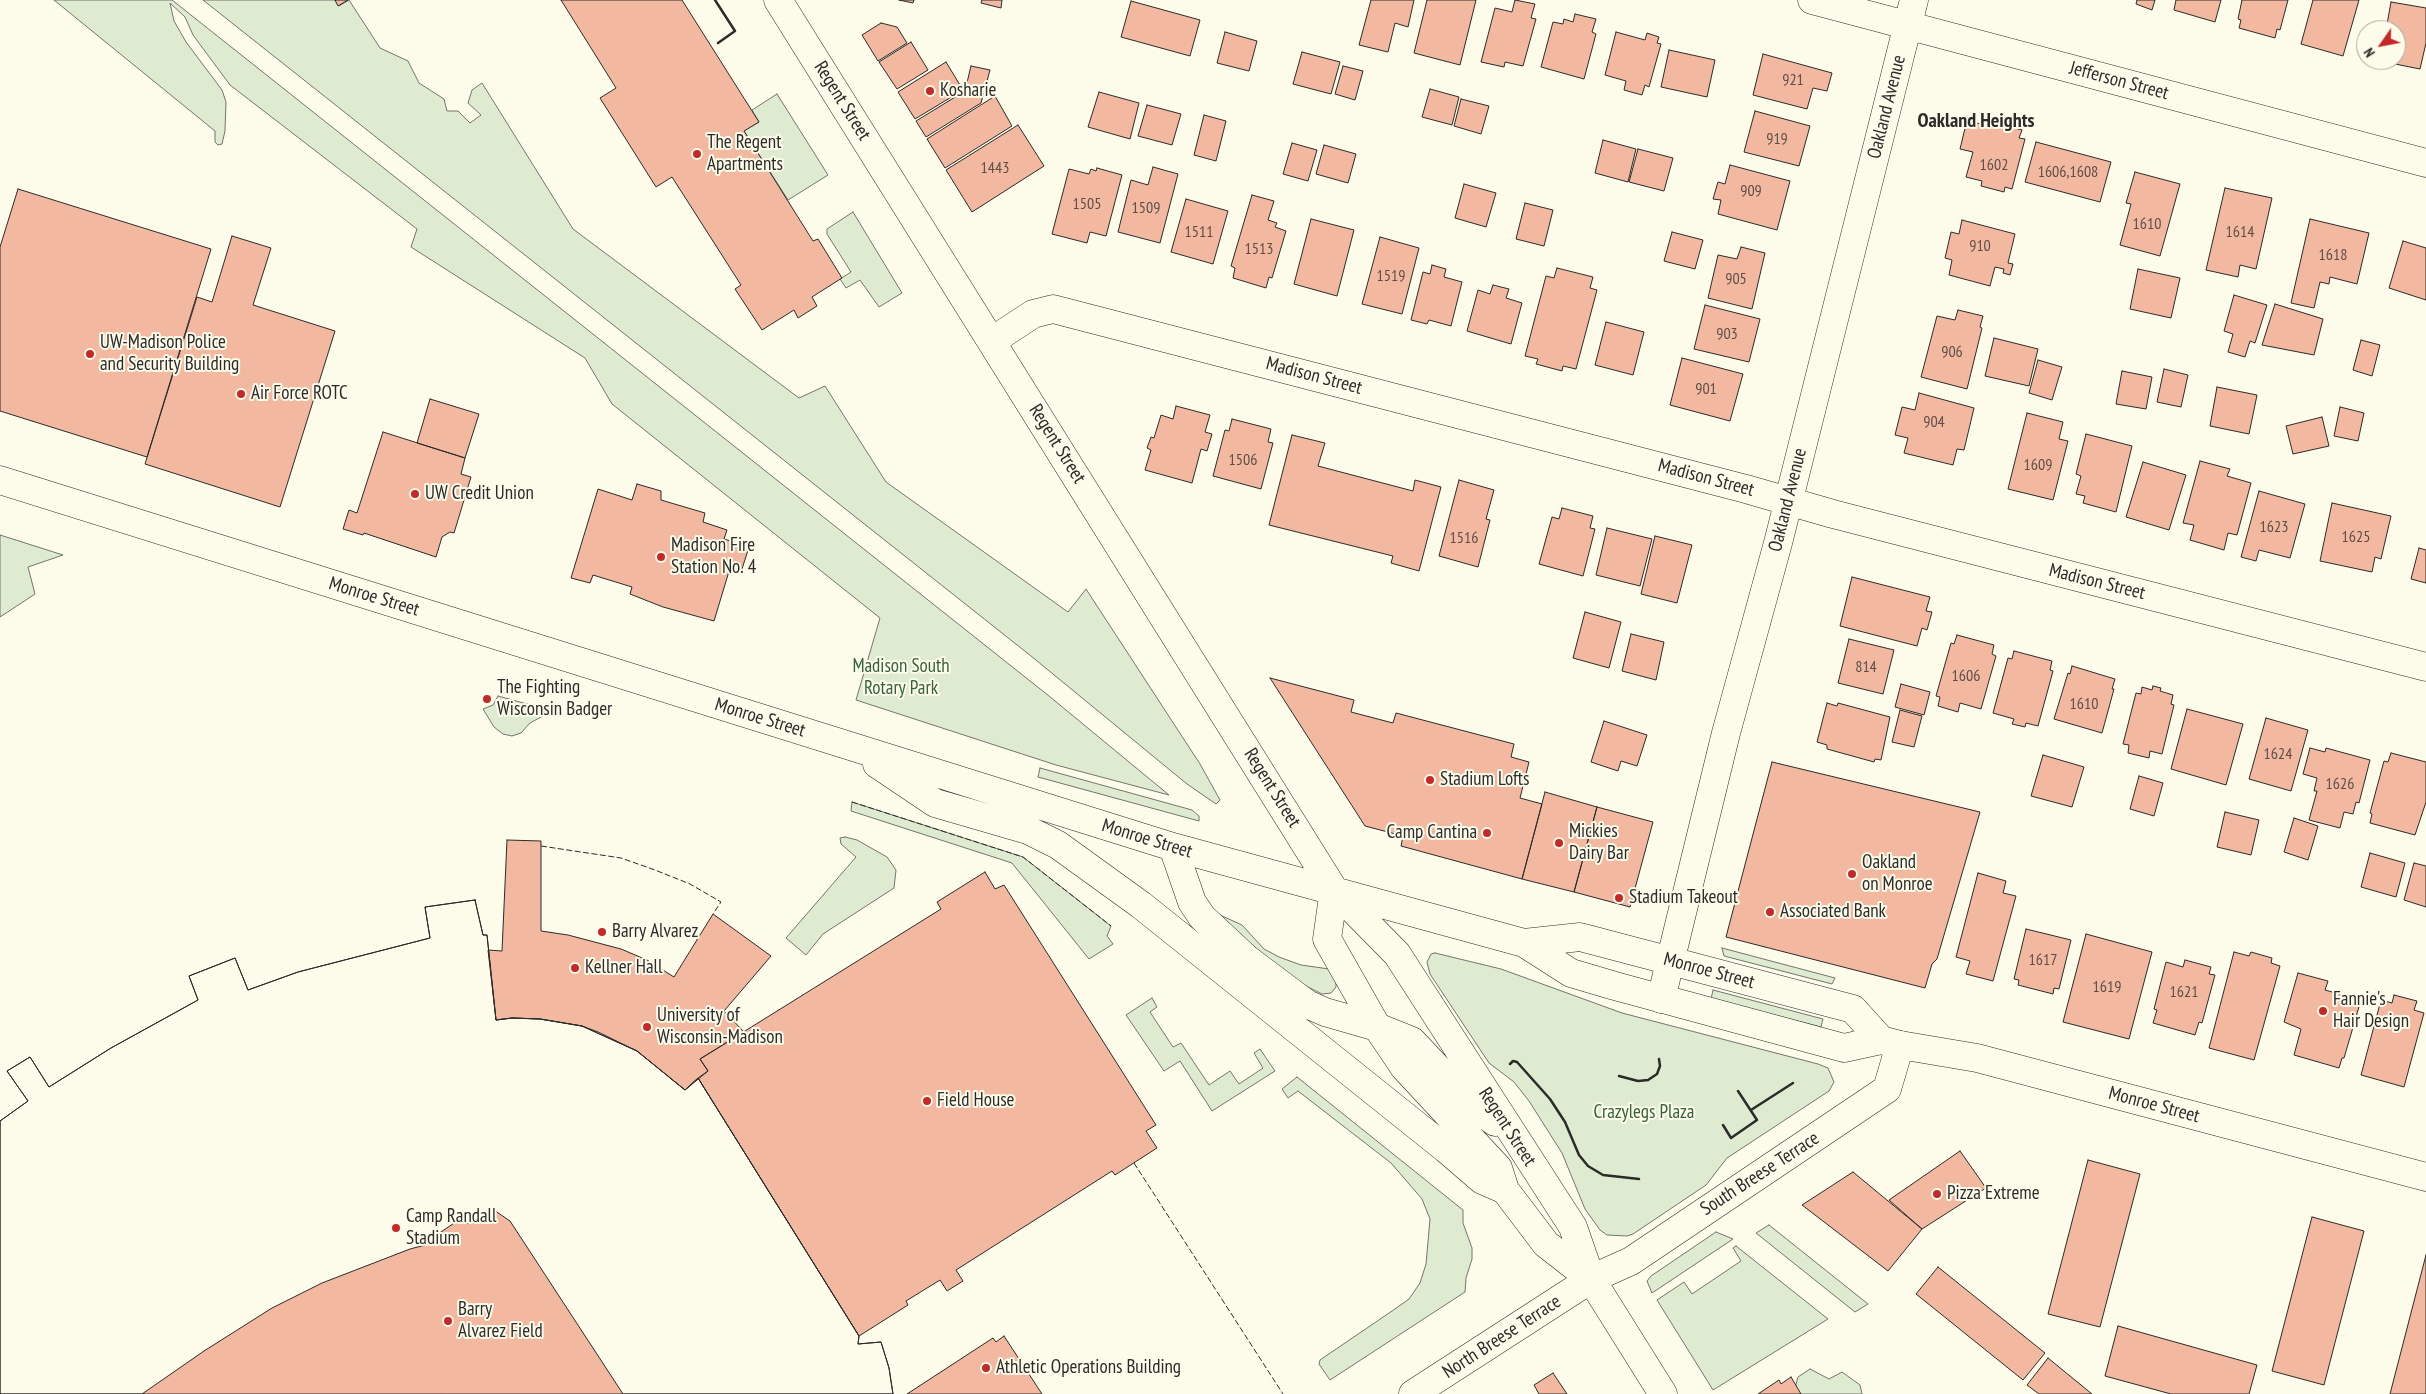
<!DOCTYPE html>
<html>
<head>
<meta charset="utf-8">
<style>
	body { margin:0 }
	#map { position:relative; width:2426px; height:1394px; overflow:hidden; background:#fdfbea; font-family:"PT Sans Narrow",sans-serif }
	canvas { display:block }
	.north { position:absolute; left:2356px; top:20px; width:50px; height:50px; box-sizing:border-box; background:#fdfbea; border:1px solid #a9a89e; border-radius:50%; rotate:237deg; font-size:14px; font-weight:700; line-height:20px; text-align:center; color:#2b2b2b }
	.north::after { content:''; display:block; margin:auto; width:18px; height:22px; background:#c62828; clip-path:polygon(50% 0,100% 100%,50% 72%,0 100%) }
</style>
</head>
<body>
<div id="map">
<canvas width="2426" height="1394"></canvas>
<div class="north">N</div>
</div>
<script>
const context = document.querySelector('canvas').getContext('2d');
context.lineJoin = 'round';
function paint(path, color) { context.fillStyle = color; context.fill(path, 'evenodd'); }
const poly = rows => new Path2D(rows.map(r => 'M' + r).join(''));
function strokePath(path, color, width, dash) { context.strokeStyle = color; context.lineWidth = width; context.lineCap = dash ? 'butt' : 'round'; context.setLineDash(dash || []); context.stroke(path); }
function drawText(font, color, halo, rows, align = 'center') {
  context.font = font + ' "PT Sans Narrow",sans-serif'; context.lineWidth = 4; context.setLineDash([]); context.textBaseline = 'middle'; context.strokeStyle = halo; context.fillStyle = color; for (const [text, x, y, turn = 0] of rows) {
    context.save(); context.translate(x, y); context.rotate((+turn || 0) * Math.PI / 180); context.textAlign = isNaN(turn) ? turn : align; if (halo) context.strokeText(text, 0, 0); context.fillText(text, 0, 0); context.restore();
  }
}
const green = poly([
	[54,0,172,0,1049,696,1169,795,1056,765,856,700,880,618,612,404,585,358,411,247,417,229,230,85,193,35,185,17,170,3,174,21,186,42,222,90,226,102,225,131,222,144,218,145,215,142,215,131,54,0],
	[203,0,335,0,339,6,349,0,380,48,408,61,419,83,444,99,447,111,458,111,470,123,481,115,468,103,472,90,482,83,573,229,799,398,825,386,886,482,1068,612,1086,589,1200,764,1220,800,1216,804,1187,784,1031,656,203,0],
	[777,94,828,175,788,200,744,131,759,122,752,110,777,94],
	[853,212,902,293,879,307,860,280,846,288,840,279,851,272,827,234,827,229,853,212],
	[0,535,63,555,28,567,35,594,0,617,0,535],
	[498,696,538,707,543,716,530,723,521,733,512,736,503,734,494,727,483,709,493,705,498,696],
	[1040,768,1192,810,1199,816,1199,821,1038,777,1040,768],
	[852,802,1023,857,1111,926,1107,936,1113,944,1089,959,1012,863,851,811,852,802],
	[845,837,857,840,887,857,896,870,894,888,823,934,806,955,786,938,856,857,841,844,840,838,845,837],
	[1220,915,1242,925,1264,949,1279,957,1301,965,1329,969,1336,981,1336,987,1331,993,1322,994,1298,982,1231,928,1220,915],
	[1722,948,1835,978,1832,984,1724,956,1722,948],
	[1435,953,1501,969,1622,1013,1818,1064,1828,1068,1834,1082,1829,1091,1727,1158,1706,1185,1633,1234,1627,1236,1607,1235,1600,1230,1585,1209,1562,1153,1529,1101,1514,1082,1489,1063,1430,974,1427,962,1431,954,1435,953],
	[1713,990,1823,1019,1821,1027,1711,999,1713,990],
	[1152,998,1157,1007,1150,1012,1173,1047,1181,1043,1209,1085,1230,1071,1239,1084,1263,1068,1254,1053,1260,1049,1275,1071,1212,1111,1180,1061,1164,1071,1126,1015,1152,998],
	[1297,1077,1463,1210,1463,1223,1472,1248,1472,1259,1466,1278,1465,1292,1330,1380,1319,1364,1320,1360,1392,1311,1409,1299,1420,1283,1426,1264,1430,1219,1422,1199,1391,1163,1298,1091,1288,1098,1282,1089,1297,1077],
	[1769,1225,1868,1304,1855,1312,1756,1233,1769,1225],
	[1716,1232,1733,1239,1652,1293,1647,1281,1651,1276,1716,1232],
	[1736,1246,1828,1319,1713,1390,1657,1300,1684,1282,1692,1294,1741,1261,1733,1248,1736,1246],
	[1810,1369,1829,1379,1842,1372,1860,1385,1862,1394,1788,1394,1795,1388,1798,1377,1810,1369]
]);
paint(green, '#deebd1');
strokePath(green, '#74746e', 1);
const building = poly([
	[335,0,348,0,338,6,335,0],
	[561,0,682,0,759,122,744,131,813,241,818,239,842,278,812,297,817,306,798,318,794,310,762,330,735,289,741,285,672,177,656,187,600,98,616,88,561,0],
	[899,0,914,0,913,3,899,0],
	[982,0,1002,0,1001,8,981,3,982,0],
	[1371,0,1414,0,1408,27,1395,23,1388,52,1359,45,1371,0],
	[1427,0,1476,0,1460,65,1414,53,1427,0],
	[1515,0,1535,4,1531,18,1536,19,1523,66,1505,62,1504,67,1481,62,1495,8,1512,12,1515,0],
	[2137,0,2155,0,2152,10,2136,4,2137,0],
	[2176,0,2221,0,2215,22,2174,10,2176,0],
	[2242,0,2288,0,2280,30,2277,29,2275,38,2239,28,2241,20,2238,19,2242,0],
	[2313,0,2359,0,2343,56,2301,44,2313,0],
	[1131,1,1200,20,1190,56,1121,37,1131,1],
	[2391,2,2426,8,2426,43,2420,69,2380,61,2396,60,2396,30,2386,30,2391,2],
	[1575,14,1596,19,1592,32,1596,34,1584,79,1541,67,1553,22,1563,24,1564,19,1573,22,1575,14],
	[881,23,897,27,907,43,878,61,862,35,881,23],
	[1225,32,1257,41,1249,71,1217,63,1225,32],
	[1616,32,1645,40,1647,33,1659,37,1657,43,1661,44,1649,87,1645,85,1642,95,1624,90,1626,81,1605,75,1616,32],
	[911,42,928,70,897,89,879,62,911,42],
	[1669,50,1715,60,1707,97,1661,87,1669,50],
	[1302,52,1340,62,1331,94,1293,84,1302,52],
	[1763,54,1832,73,1827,91,1813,88,1807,109,1753,95,1763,54],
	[946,62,963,90,915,119,898,92,946,62],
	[971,66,990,70,981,103,926,137,916,121,965,91,971,66],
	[1343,66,1363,71,1355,100,1335,94,1343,66],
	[1430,89,1459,97,1452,125,1422,117,1430,89],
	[1099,92,1139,103,1130,139,1088,127,1099,92],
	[995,96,1012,126,945,168,927,139,995,96],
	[1461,99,1489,106,1481,134,1454,126,1461,99],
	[1147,105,1181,114,1172,145,1138,136,1147,105],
	[1755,111,1810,126,1799,166,1744,152,1755,111],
	[1204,115,1226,121,1216,161,1194,155,1204,115],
	[1981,119,2022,130,2019,138,2025,139,2012,189,2005,187,2004,192,1981,186,1982,181,1966,177,1973,152,1960,149,1967,120,1980,124,1981,119],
	[1018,125,1044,166,972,212,946,170,1018,125],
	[1603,140,1636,149,1628,182,1595,173,1603,140],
	[2036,142,2111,162,2100,202,2025,182,2036,142],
	[1292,143,1317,150,1308,181,1283,174,1292,143],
	[1324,145,1356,154,1348,183,1316,174,1324,145],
	[1638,149,1673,158,1664,191,1629,182,1638,149],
	[1730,165,1790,181,1777,230,1718,214,1721,200,1713,199,1718,182,1725,184,1730,165],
	[1153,167,1178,174,1160,243,1118,232,1131,180,1148,185,1153,167],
	[1097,168,1122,175,1106,236,1090,232,1087,243,1052,234,1069,169,1089,174,1091,169,1096,171,1097,168],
	[2135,172,2180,184,2160,256,2120,245,2131,204,2126,203,2135,172],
	[1464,184,1496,193,1486,227,1455,218,1464,184],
	[2225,188,2272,198,2256,269,2240,265,2238,277,2206,270,2225,188],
	[18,189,211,249,147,457,0,411,0,247,18,189],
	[1252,195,1274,201,1268,220,1277,223,1275,227,1286,231,1272,278,1269,277,1266,288,1233,278,1235,268,1231,266,1252,195],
	[1186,199,1228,211,1213,264,1171,252,1186,199],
	[1525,203,1553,210,1544,246,1516,239,1525,203],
	[1311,219,1354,230,1337,296,1294,284,1311,219],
	[2310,219,2369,233,2357,284,2330,277,2329,284,2320,282,2314,308,2291,303,2310,219],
	[1962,220,2015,234,2008,263,2013,264,2010,275,2003,273,2004,269,1995,267,1990,286,1949,275,1952,260,1945,258,1951,232,1959,234,1962,220],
	[1672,232,1703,240,1695,269,1664,261,1672,232],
	[232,236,271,248,253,305,335,331,280,507,145,464,197,297,212,302,232,236],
	[1380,237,1419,248,1402,314,1362,304,1380,237],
	[2403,241,2426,248,2426,300,2389,288,2403,241],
	[1741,247,1765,253,1752,309,1708,298,1718,255,1737,259,1741,247],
	[1432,265,1446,269,1444,277,1462,282,1451,326,1429,320,1427,324,1411,320,1423,272,1430,274,1432,265],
	[1557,268,1593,277,1590,288,1597,290,1576,369,1563,366,1562,371,1536,364,1538,359,1525,356,1546,276,1554,278,1557,268],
	[2138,269,2180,278,2171,318,2130,309,2138,269],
	[1493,285,1509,289,1506,298,1522,303,1511,344,1467,331,1478,290,1490,294,1493,285],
	[2234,295,2267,305,2255,343,2250,341,2245,357,2228,352,2233,334,2224,331,2234,295],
	[2275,304,2323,319,2314,355,2262,345,2275,304],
	[1705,305,1760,319,1749,362,1694,349,1705,305],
	[1958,310,1983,316,1980,327,1982,328,1967,389,1921,377,1937,316,1955,320,1958,310],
	[1606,322,1644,332,1633,375,1595,365,1606,322],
	[1994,338,2038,349,2029,386,1985,376,1994,338],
	[2361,340,2380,345,2372,376,2353,370,2361,340],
	[1682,358,1743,374,1730,421,1670,405,1682,358],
	[2038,360,2062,367,2052,400,2029,393,2038,360],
	[2164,369,2188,375,2181,407,2157,402,2164,369],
	[2122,371,2152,377,2146,409,2116,404,2122,371],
	[2217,387,2257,395,2249,434,2210,426,2217,387],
	[1919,393,1974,408,1964,450,1957,449,1953,465,1904,453,1908,438,1895,435,1902,407,1915,410,1919,393],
	[430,399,479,414,465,458,417,443,430,399],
	[1176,406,1210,415,1205,432,1212,434,1207,451,1201,449,1192,483,1145,470,1151,450,1147,448,1151,437,1154,438,1161,415,1173,419,1176,406],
	[2340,407,2364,413,2358,441,2334,436,2340,407],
	[2027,413,2063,422,2059,439,2068,441,2053,500,2008,489,2027,413],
	[2322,417,2329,446,2293,454,2286,426,2322,417],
	[1232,419,1271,429,1268,442,1273,443,1261,489,1213,476,1225,430,1229,431,1232,419],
	[383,432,465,458,461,474,471,477,454,533,450,532,442,537,436,557,364,533,363,535,343,529,349,510,357,513,383,432],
	[2086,434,2132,446,2116,512,2083,503,2085,496,2076,494,2081,476,2076,474,2086,434],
	[1292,435,1325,443,1318,466,1413,491,1415,480,1441,487,1419,571,1391,563,1393,556,1269,525,1292,435],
	[2200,461,2230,469,2227,476,2251,483,2237,535,2228,533,2224,550,2190,540,2194,525,2183,523,2200,461],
	[2143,462,2186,475,2169,530,2126,517,2143,462],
	[1459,480,1494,490,1486,519,1490,520,1478,567,1439,556,1459,480],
	[637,484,661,491,661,500,705,513,703,522,727,530,724,539,749,547,741,572,730,568,714,621,663,607,630,594,632,587,593,575,590,583,571,578,598,489,632,500,637,484],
	[2259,491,2305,504,2290,558,2259,550,2256,561,2241,557,2259,491],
	[2332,503,2391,516,2381,559,2375,557,2372,572,2320,561,2332,503],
	[1562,508,1593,516,1590,528,1595,529,1583,576,1539,564,1552,517,1559,519,1562,508],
	[1607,528,1652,539,1640,586,1596,575,1607,528],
	[1655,536,1692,545,1677,603,1641,594,1655,536],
	[2419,548,2426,550,2426,583,2411,579,2419,548],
	[1852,577,1930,597,1926,611,1932,612,1927,630,1922,628,1917,646,1840,626,1852,577],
	[1585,612,1621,622,1609,668,1573,658,1585,612],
	[1631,634,1664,642,1656,680,1622,671,1631,634],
	[1957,635,1994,645,1992,654,1996,656,1981,709,1960,703,1958,712,1938,706,1940,697,1936,696,1951,643,1954,644,1957,635],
	[1849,639,1894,650,1883,694,1838,683,1849,639],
	[2014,651,2052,661,2050,670,2053,671,2038,726,2026,723,2025,727,2012,724,2014,719,1993,713,2008,658,2012,659,2014,651],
	[2072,666,2115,679,2112,689,2114,689,2102,733,2054,719,2068,673,2070,674,2072,666],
	[1270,678,1354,700,1351,712,1393,723,1396,713,1514,744,1511,757,1529,762,1520,798,1542,804,1522,879,1401,846,1403,836,1365,826,1270,678],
	[1901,684,1930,692,1924,715,1895,707,1901,684],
	[2153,686,2161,688,2160,691,2173,695,2171,704,2174,705,2162,754,2150,751,2149,758,2128,753,2129,745,2123,744,2136,693,2141,694,2142,687,2152,690,2153,686],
	[1827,703,1837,706,1838,703,1890,717,1881,760,1875,759,1874,762,1827,749,1827,745,1817,742,1827,703],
	[2187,709,2243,724,2226,785,2171,769,2187,709],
	[1900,710,1922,716,1914,747,1892,742,1900,710],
	[2266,718,2308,730,2291,791,2249,779,2266,718],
	[1604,721,1647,735,1637,766,1621,761,1618,771,1591,762,1604,721],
	[2310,748,2325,752,2326,748,2370,760,2359,803,2356,802,2353,814,2344,812,2340,828,2309,820,2317,791,2314,791,2317,778,2303,774,2310,748],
	[2391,753,2426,762,2426,802,2415,835,2370,823,2372,814,2370,813,2384,761,2388,762,2391,753],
	[2043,755,2084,767,2072,807,2031,796,2043,755],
	[1772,762,1980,812,1937,959,1932,964,1925,988,1726,937,1772,762],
	[2139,776,2163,783,2154,816,2130,809,2139,776],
	[1545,792,1597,807,1574,892,1522,879,1545,792],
	[1597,807,1653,822,1630,907,1574,892,1597,807],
	[2225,812,2259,820,2251,855,2217,847,2225,812],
	[2294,818,2318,826,2308,860,2284,852,2294,818],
	[507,840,541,841,541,931,568,935,621,949,647,960,674,977,713,914,771,956,724,1011,744,1032,700,1059,708,1071,685,1090,637,1051,598,1032,582,1026,540,1019,512,1018,496,1020,488,950,502,951,507,840],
	[2370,853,2405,863,2396,897,2361,887,2370,853],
	[2414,863,2426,866,2426,907,2404,900,2414,863],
	[985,872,995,889,1004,885,1156,1125,1146,1131,1157,1148,1115,1175,1112,1171,956,1270,963,1281,947,1291,940,1280,906,1301,908,1305,859,1336,698,1078,708,1071,700,1059,941,909,937,902,985,872],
	[1978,873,2006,881,2003,893,2016,896,1993,981,1966,974,1970,961,1956,957,1978,873],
	[475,900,483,935,487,935,496,1020,512,1018,540,1019,582,1026,637,1051,685,1090,698,1078,859,1336,858,1344,881,1342,889,1368,893,1394,623,1394,510,1221,491,1208,468,1224,463,1217,438,1234,441,1241,410,1249,322,1283,272,1308,204,1351,142,1394,0,1394,0,1121,28,1101,7,1071,30,1057,49,1087,111,1048,198,1000,189,976,235,958,248,990,298,972,430,938,425,907,475,900],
	[475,900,483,935,487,935,496,1020,512,1018,540,1019,582,1026,637,1051,685,1090,698,1078,859,1336,858,1344,881,1342,889,1368,893,1394,0,1394,0,1121,28,1101,7,1071,30,1057,49,1087,111,1048,198,1000,189,976,235,958,248,990,298,972,430,938,425,907,475,900],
	[2026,929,2071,940,2059,989,2054,988,2053,994,2018,985,2019,980,2014,979,2026,929],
	[2086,934,2152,952,2129,1039,2063,1022,2086,934],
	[2234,952,2249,956,2251,952,2272,958,2271,963,2280,966,2254,1060,2209,1048,2234,952],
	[2185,960,2211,967,2209,974,2215,975,2202,1023,2199,1022,2195,1035,2153,1023,2157,1010,2154,1009,2166,962,2183,967,2185,960],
	[2298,973,2328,981,2325,990,2361,1000,2344,1058,2342,1058,2339,1068,2294,1055,2301,1029,2284,1022,2298,973],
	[2394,995,2417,1001,2414,1010,2424,1013,2404,1087,2361,1075,2381,1000,2392,1003,2394,995],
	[1960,1151,1986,1188,1922,1229,1889,1200,1960,1151],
	[2088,1160,2140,1174,2100,1327,2048,1314,2088,1160],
	[1853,1172,1922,1229,1888,1271,1802,1205,1853,1172],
	[2312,1217,2364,1231,2324,1385,2272,1371,2312,1217],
	[2426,1255,2426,1394,2390,1394,2426,1255],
	[1938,1267,2045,1353,2023,1380,1916,1294,1938,1267],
	[2118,1326,2257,1365,2249,1394,2171,1394,2105,1376,2118,1326],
	[1004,1336,1042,1394,907,1394,993,1338,996,1342,1004,1336],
	[2048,1358,2092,1394,2039,1394,2027,1385,2048,1358],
	[1553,1373,1567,1394,1539,1394,1534,1385,1553,1373],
	[1791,1377,1801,1394,1758,1394,1779,1380,1781,1384,1791,1377]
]);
paint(building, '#f2b8a0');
strokePath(building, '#2b2b2b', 1);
const minor = poly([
	[1812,0,2426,163],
	[992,341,1033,314,1053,309,1746,489,1833,514,2426,667],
	[1661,999,1726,733,1778,543,1914,0],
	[1413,1394,1591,1279,1631,1261,1887,1089,1900,1045]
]);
const major = poly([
	[778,0,1334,890,1397,954,1573,1227,1591,1279,1663,1394],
	[0,480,1173,847,1524,943,1571,973,1615,986,1844,1048,1881,1040,1900,1045,1977,1058,2426,1177],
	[877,764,935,803,1028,830,1058,845,1141,905,1446,1149,1482,1180,1505,1190],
	[1173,847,1192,902,1202,917,1247,959,1307,1004,1325,1012,1377,1027,1412,1041,1473,1106,1495,1122],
	[1334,890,1327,939,1377,1027,1404,1067,1498,1168,1505,1190,1546,1244,1591,1279],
	[1524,943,1580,937,1834,1004,1853,1009,1881,1040]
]);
strokePath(minor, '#2b2b2b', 29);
strokePath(major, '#2b2b2b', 29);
strokePath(minor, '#fdfbea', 28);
strokePath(major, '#fdfbea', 28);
strokePath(poly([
	[852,802,1023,857,1111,926],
	[541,846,621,858,655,870,690,884,721,902,713,914],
	[1134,1163,1283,1394]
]), '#2b2b2b', 1, [6, 2.5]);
strokePath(poly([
	[715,0,735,31,718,43],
	[1510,1064,1513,1061,1517,1062,1550,1099,1565,1122,1579,1155,1588,1166,1603,1175,1639,1179],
	[1619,1076,1638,1081,1648,1080,1657,1074,1660,1066,1659,1059],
	[1751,1110,1793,1083],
	[1723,1125,1731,1138,1757,1120,1738,1091]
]), '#2b2b2b', 2.5);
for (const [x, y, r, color] of [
	[930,91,5,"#c62828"],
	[697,154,5,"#c62828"],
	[90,354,5,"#c62828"],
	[241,394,5,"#c62828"],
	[415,494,5,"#c62828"],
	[661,557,5,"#c62828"],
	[487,699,5,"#c62828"],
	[1430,780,5,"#c62828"],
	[1487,833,5,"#c62828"],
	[1559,843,5,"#c62828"],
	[1852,874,5,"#c62828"],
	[1619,898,5,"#c62828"],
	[1770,912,5,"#c62828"],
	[602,932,5,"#c62828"],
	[575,968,5,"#c62828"],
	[2323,1011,5,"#c62828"],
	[647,1027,5,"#c62828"],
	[927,1101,5,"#c62828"],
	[1937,1194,5,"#c62828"],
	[396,1228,5,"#c62828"],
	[448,1321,5,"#c62828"],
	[986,1368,5,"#c62828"]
]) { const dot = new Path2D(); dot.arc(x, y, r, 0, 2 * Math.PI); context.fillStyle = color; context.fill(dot); strokePath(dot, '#fdfbea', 2); }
drawText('16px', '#5d4e48', null, [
	["921",1793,80],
	["919",1777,139],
	["1602",1994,165],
	["1443",995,168],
	["1606,1608",2068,172],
	["909",1751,191],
	["1505",1087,204],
	["1509",1146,208],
	["1610",2147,224],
	["1511",1199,232],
	["1614",2240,232],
	["910",1980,246],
	["1513",1259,249],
	["1618",2333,255],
	["1519",1391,276],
	["905",1736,279],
	["903",1727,334],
	["906",1952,352],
	["901",1706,389],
	["904",1934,422],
	["1506",1243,460],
	["1609",2038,465],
	["1623",2274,527],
	["1625",2356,537],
	["1516",1464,538],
	["814",1866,667],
	["1606",1966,676],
	["1610",2084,704],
	["1624",2278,754],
	["1626",2340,784],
	["1617",2043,960],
	["1619",2107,987],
	["1621",2184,992]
]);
drawText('19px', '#2b2b2b', '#fdfbea', [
	["Jefferson Street",2119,81,15],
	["Regent Street",842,101,58],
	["Oakland Avenue",1887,107,-76],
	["Madison Street",1314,376,15],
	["Regent Street",1057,444,58],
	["Madison Street",1706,478,15],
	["Oakland Avenue",1788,500,-76],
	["Madison Street",2097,582,14],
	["Monroe Street",374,597,17],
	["Monroe Street",760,718,17],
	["Regent Street",1272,788,58],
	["Monroe Street",1147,839,17],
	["Monroe Street",1709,971,15],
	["Monroe Street",2154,1105,15],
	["Regent Street",1507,1127,57],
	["South Breese Terrace",1760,1174,-33],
	["North Breese Terrace",1502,1337,-33]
]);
drawText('19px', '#2b2b2b', '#fdfbea', [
	["Kosharie",940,91],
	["The Regent",707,143],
	["Apartments",707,165],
	["UW-Madison Police",100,343],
	["and Security Building",100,365],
	["Air Force ROTC",251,394],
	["UW Credit Union",425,494],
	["Madison Fire",671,546],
	["Station No. 4",671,568],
	["The Fighting",497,688],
	["Wisconsin Badger",497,710],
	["Stadium Lofts",1440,780],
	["Mickies",1569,832],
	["Dairy Bar",1569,854],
	["Camp Cantina",1477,833,"right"],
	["Oakland",1862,863],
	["on Monroe",1862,885],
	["Stadium Takeout",1629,898],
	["Associated Bank",1780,912],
	["Barry Alvarez",612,932],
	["Kellner Hall",585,968],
	["Fannie's",2333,1000],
	["Hair Design",2333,1022],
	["University of",657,1016],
	["Wisconsin-Madison",657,1038],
	["Field House",937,1101],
	["Pizza Extreme",1947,1194],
	["Camp Randall",406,1217],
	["Stadium",406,1239],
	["Barry",458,1310],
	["Alvarez Field",458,1332],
	["Athletic Operations Building",996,1368]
], 'left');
drawText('19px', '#34623c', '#fdfbea', [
	["Madison South",901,667],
	["Rotary Park",901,689],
	["Crazylegs Plaza",1644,1113]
]);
drawText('bold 20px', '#2b2b2b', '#fdfbea', [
	["Oakland Heights",1976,121]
]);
</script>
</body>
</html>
